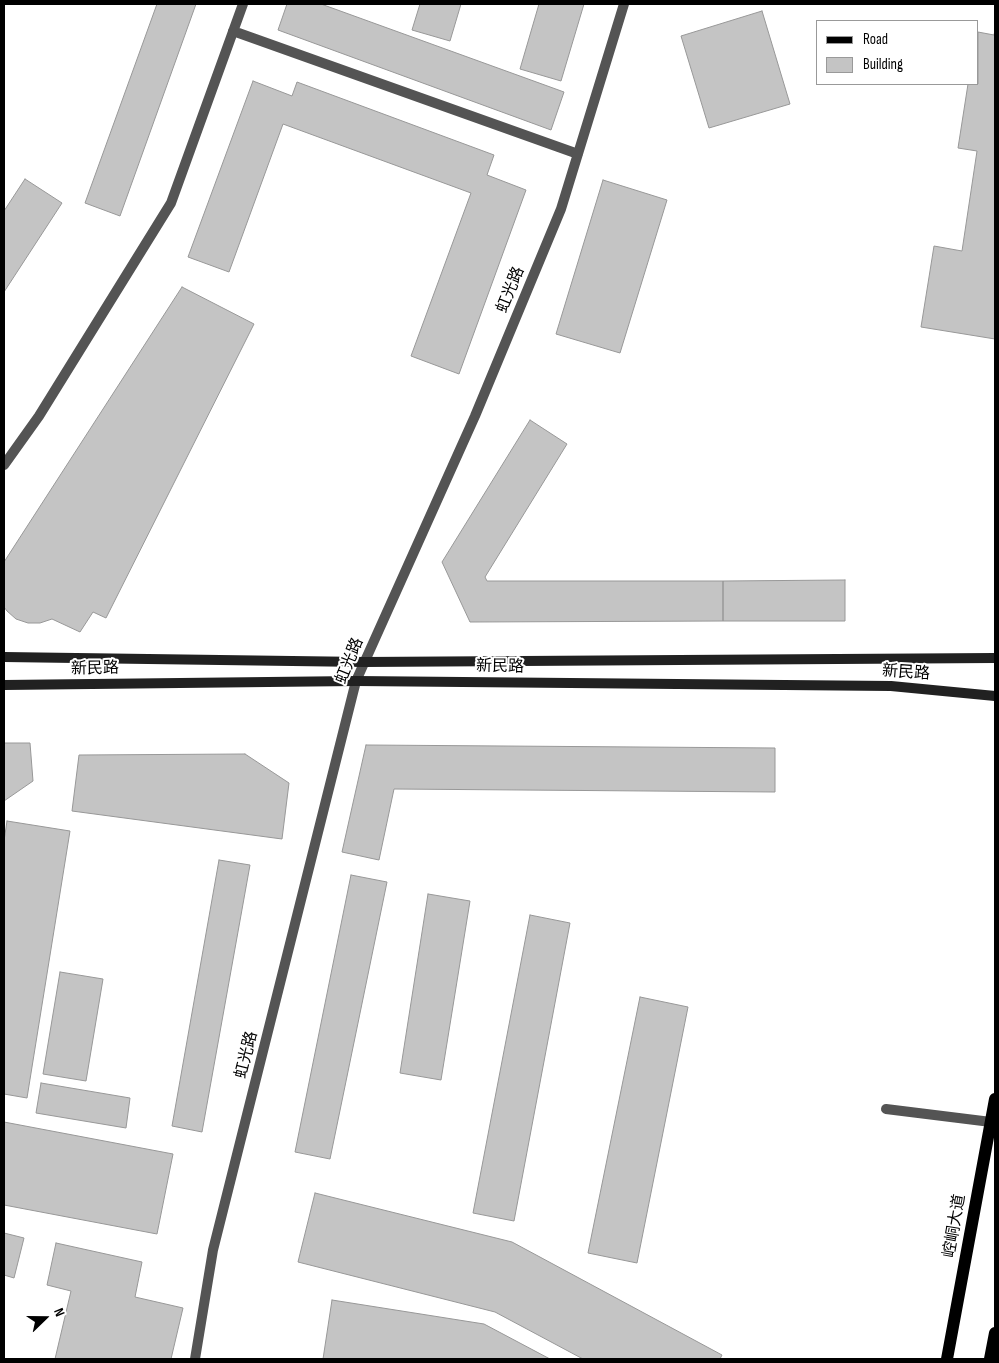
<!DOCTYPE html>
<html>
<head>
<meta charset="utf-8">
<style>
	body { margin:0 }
	#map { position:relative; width:999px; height:1363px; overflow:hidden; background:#fff; font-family:"Sofia Sans Condensed",sans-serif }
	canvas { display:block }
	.frame { position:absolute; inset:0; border:5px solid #000; pointer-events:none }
	.legend { position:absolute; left:816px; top:20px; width:162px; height:65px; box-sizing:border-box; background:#fff; border:1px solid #999; margin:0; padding:6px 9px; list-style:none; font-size:15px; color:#000 }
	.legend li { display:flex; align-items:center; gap:10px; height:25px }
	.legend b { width:25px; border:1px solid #999 }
	.north { position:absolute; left:20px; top:1293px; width:50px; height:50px; -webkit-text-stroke:4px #fff; paint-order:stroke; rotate:68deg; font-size:14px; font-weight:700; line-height:20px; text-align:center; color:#000 }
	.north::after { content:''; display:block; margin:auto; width:18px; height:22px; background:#000; clip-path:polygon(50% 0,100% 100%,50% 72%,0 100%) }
</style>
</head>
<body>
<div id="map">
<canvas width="999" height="1363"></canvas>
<div class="frame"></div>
<ul class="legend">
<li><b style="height:6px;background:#000"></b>Road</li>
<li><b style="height:14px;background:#c4c4c4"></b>Building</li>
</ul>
<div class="north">N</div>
</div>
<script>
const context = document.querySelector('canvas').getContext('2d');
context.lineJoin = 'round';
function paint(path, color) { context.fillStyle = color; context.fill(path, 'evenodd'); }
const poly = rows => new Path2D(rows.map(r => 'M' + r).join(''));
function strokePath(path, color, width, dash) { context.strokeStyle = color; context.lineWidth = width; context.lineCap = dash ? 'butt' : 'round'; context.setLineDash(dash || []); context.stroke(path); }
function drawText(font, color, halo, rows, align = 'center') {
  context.font = font + ' "Sofia Sans Condensed","Noto Sans SC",sans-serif'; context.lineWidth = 4; context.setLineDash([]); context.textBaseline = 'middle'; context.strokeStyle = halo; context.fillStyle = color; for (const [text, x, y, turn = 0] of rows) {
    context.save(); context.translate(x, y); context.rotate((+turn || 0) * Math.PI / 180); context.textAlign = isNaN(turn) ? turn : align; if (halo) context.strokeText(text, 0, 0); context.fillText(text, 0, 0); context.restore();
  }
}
const building = poly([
	[157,4,196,4,120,216,85,203,157,4],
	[287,4,321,4,564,92,551,130,278,30,287,4],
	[420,4,461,4,450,41,412,30,420,4],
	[539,4,584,4,561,81,520,69,539,4],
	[762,11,790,104,709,128,681,36,762,11],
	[995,30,995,339,921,327,934,246,962,251,977,151,958,148,968,84,978,84,978,32,994,35,995,30],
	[253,81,292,96,297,82,494,155,487,175,526,190,459,374,411,356,471,193,283,124,229,272,188,257,253,81],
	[25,179,62,203,4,292,4,211,25,179],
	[603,180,667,200,620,353,556,334,603,180],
	[182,287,254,324,106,618,93,612,80,632,52,619,40,623,28,623,16,619,7,611,4,607,4,562,182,287],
	[530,420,567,444,485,577,487,581,723,581,723,621,470,622,442,562,530,420],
	[845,580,845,621,723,621,723,581,845,580],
	[4,743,30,743,33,781,4,801,4,743],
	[366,745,775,748,775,792,394,789,379,860,342,852,366,745],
	[245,754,289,783,282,839,72,811,79,755,245,754],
	[7,821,70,831,27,1098,4,1094,4,841,7,821],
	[219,860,250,865,202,1132,172,1126,219,860],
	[351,875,387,882,330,1159,295,1152,351,875],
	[428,894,470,901,441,1080,400,1073,428,894],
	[530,915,570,923,514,1221,473,1213,530,915],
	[60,972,103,979,86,1081,43,1074,60,972],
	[640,997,688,1007,637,1263,588,1253,640,997],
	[41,1083,130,1098,126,1128,36,1113,41,1083],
	[4,1122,173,1154,157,1234,4,1205,4,1122],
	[315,1193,512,1242,722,1355,720,1359,583,1359,495,1312,298,1262,315,1193],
	[4,1233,24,1238,14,1278,4,1275,4,1233],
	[56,1243,142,1262,135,1297,183,1308,171,1359,55,1359,71,1291,47,1285,56,1243],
	[332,1300,484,1324,550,1359,323,1359,332,1300]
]);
paint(building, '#c4c4c4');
strokePath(building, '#989898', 1);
strokePath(poly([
	[886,1109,991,1122]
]), '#545454', 10);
strokePath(poly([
	[233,31,578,154],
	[4,465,39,416,171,203,243,4],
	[195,1359,213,1250,356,681,475,416,561,209,624,4]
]), '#545454', 10);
strokePath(poly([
	[4,657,364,662,995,658],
	[4,685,356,681,891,686,995,696]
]), '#212121', 10);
strokePath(poly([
	[947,1359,995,1099],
	[990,1359,995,1333]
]), '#000', 12);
drawText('16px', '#000', '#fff', [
	["虹光路",511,290,-68],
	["虹光路",350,661,-68],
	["新民路",500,667,1],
	["新民路",95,669,-1],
	["新民路",906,673,4],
	["虹光路",247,1055,-76],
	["崆峒大道",955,1226,-80]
]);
</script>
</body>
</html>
